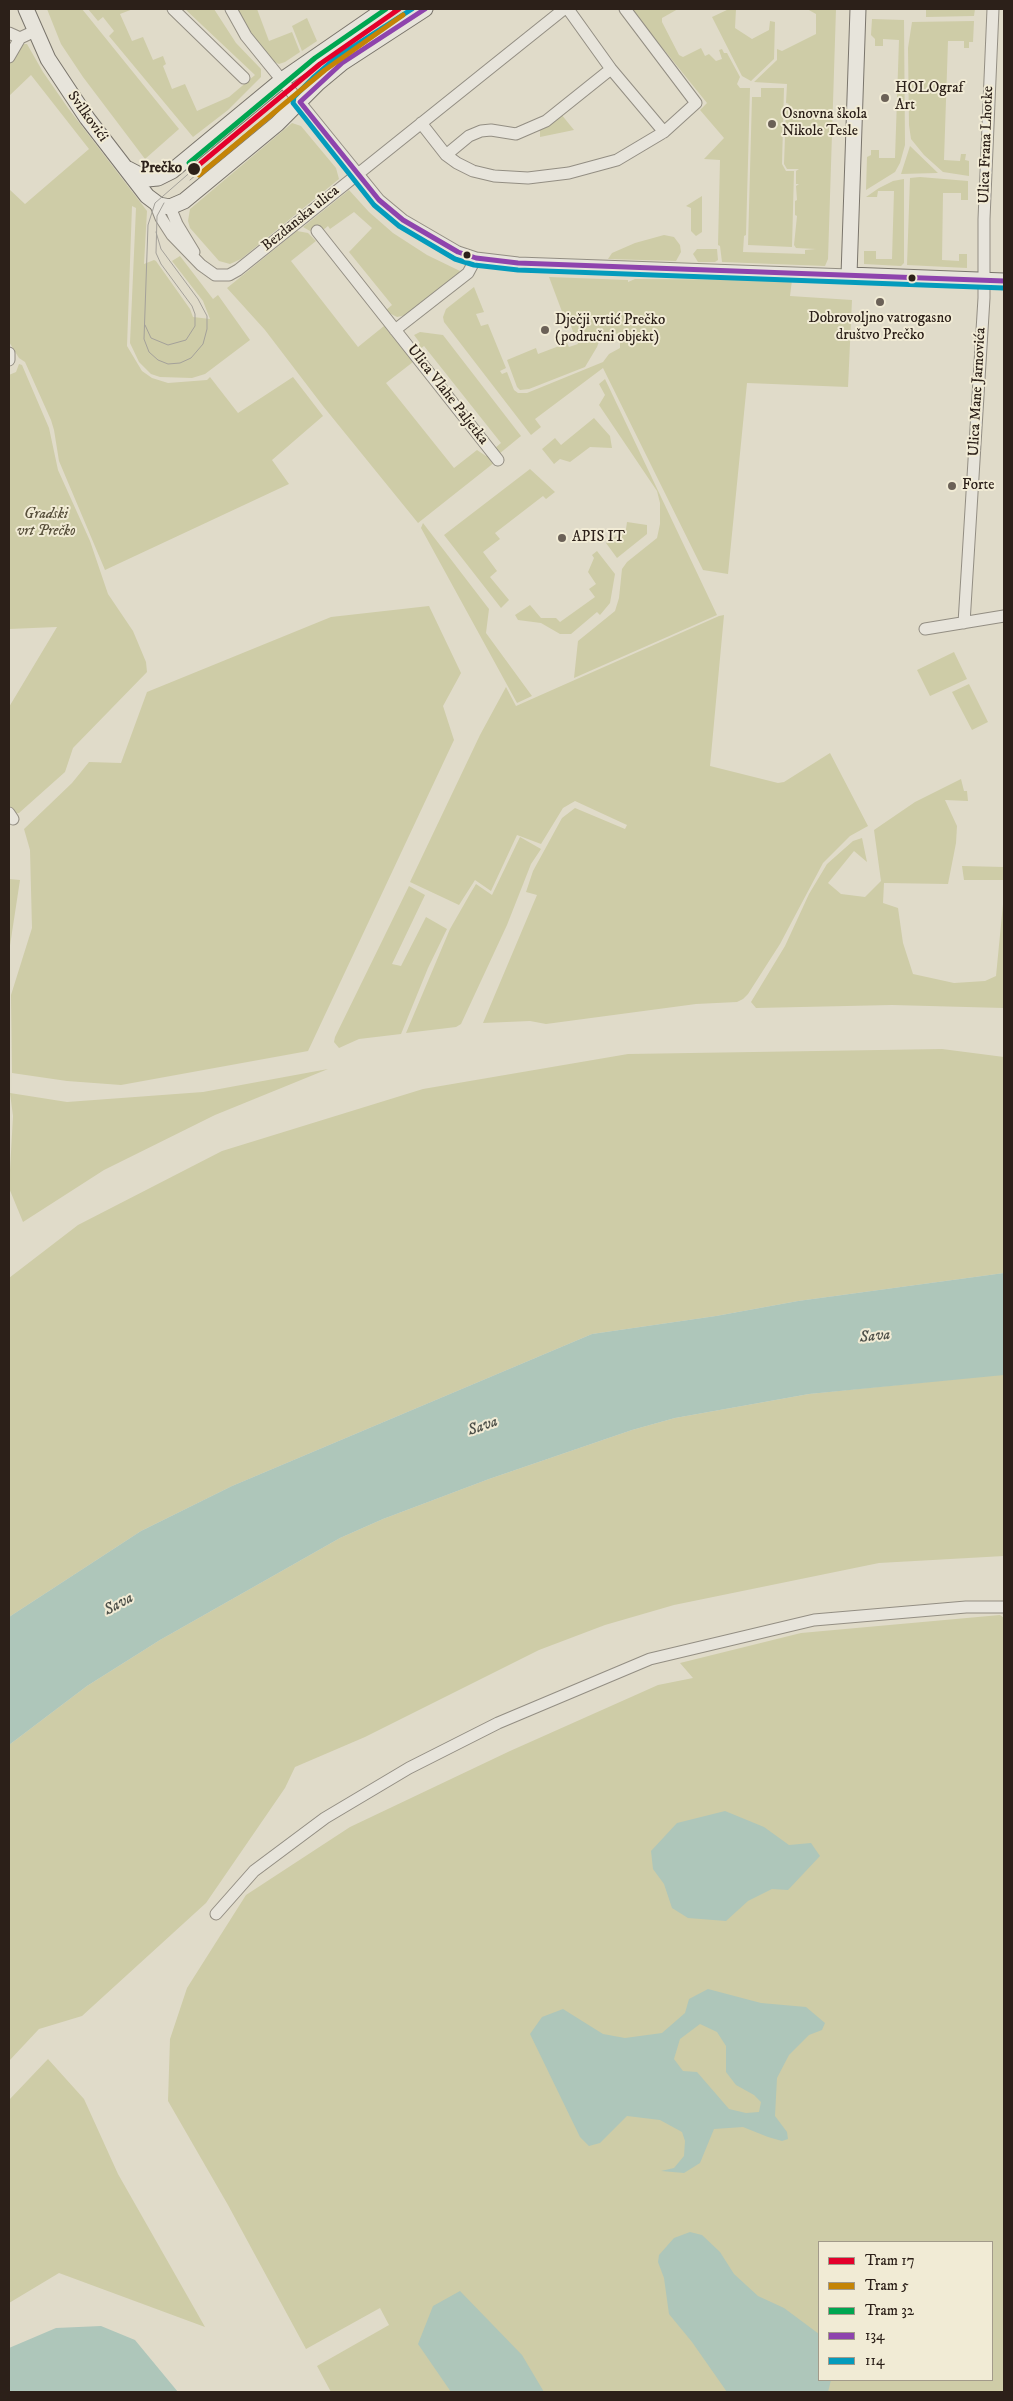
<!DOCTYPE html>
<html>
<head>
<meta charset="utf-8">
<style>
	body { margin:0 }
	#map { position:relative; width:1013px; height:2401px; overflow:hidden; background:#e0dbc9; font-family:"IM FELL DW Pica",serif }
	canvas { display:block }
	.frame { position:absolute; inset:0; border:10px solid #2c2019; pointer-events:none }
	.legend { position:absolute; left:818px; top:2241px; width:175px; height:140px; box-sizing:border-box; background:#f1ebd5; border:1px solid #a29a8a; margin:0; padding:6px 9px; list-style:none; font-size:15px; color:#2c2019 }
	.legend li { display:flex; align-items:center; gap:10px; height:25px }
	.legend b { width:25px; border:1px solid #a29a8a }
</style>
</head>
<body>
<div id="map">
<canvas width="1013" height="2401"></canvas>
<div class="frame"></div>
<ul class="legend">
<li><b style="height:6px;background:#e4002b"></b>Tram 17</li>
<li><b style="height:6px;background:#c48406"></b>Tram 5</li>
<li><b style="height:6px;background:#00a651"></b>Tram 32</li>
<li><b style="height:6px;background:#8e44ad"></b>134</li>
<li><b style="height:6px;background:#049bbc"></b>114</li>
</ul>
</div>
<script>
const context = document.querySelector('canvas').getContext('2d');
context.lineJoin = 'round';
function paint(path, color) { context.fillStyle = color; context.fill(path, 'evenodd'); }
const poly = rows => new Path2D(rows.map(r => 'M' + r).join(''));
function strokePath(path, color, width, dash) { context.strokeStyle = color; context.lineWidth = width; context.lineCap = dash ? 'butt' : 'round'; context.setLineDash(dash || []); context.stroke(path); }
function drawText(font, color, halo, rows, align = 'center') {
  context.font = font + ' "IM FELL DW Pica",serif'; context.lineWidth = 4; context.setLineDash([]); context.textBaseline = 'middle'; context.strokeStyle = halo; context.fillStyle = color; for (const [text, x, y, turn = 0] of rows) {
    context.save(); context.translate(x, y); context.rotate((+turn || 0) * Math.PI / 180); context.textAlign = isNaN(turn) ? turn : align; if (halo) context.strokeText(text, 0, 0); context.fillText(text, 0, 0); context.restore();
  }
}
paint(poly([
	[47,9,82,9,179,129,145,159,83,77,61,44],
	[88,9,133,9,120,14,132,41,143,37,153,60,163,56,166,64,163,66,172,89,185,84,197,111,229,97,255,75,185,9,214,9,236,43,261,69,261,77,228,110,193,137,109,36,114,31,103,17,98,21],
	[236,9,257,9,269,41,292,32,300,52,285,62,279,64,274,62,247,30],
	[631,9,678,9,662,18,662,22,679,55,683,57,701,48,705,56,709,54,716,61,722,59,719,50,722,49,724,53,727,53,740,77,737,84,740,88,750,88,746,235,744,236,743,252,805,254,805,250,816,249,796,248,794,245,797,216,795,215,795,201,797,200,796,186,799,184,796,184,796,171,799,169,787,169,784,164,785,136,787,136,785,133,786,107,789,104,786,103,787,84,754,82,777,60,777,49,782,51,816,34,816,14,807,9,836,9,828,259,825,266,722,262,720,246,718,245,720,160,704,159,724,138,700,110,707,103],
	[729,9,736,9,735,28,752,39,769,30,770,21,775,22,774,59,751,81,742,76,712,17],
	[926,9,975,9,974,16,926,17],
	[307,18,317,41,302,51,292,26],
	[872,19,904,20,905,145,900,163,895,172,866,190,867,157,871,155,871,150,879,150,879,158,895,158,899,40,883,39,883,46,875,46,875,39,871,35],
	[974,21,973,42,969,42,969,48,964,48,964,41,948,41,944,160,960,161,961,154,966,154,965,160,969,161,969,176,943,172,924,155,911,139,909,125,908,48,912,22],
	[24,44,27,44,43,72,68,108,147,211,144,264,154,260,156,261,190,309,193,317,210,319,203,301,172,261,180,256,213,299,218,295,250,340,205,374,192,378,160,377,151,374,139,362,130,343,136,208,132,206,127,346,142,371,152,378,168,383,207,380,210,377,238,413,293,377,323,416,272,460,289,484,105,570,59,461,54,430,51,420,25,362,19,358,9,342,9,189,25,204,89,149,31,75,9,96,9,64],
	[761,88,784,88,782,164,786,171,794,171,792,247,748,245,752,97,761,97],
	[561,114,574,130,540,137,540,130],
	[292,123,301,126,336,168,339,179,241,259,230,264,219,261,190,228,188,221,190,209],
	[910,146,938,173,937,173,901,174],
	[920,177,968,181,968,200,961,200,961,193,943,193,942,260,959,261,959,254,967,254,967,268,907,265,910,178],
	[904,179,904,263,901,266,864,264,864,251,876,251,876,259,892,259,894,191,878,191,877,197,866,197,879,188,893,181],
	[349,190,369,212,393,233,427,255,460,271,458,274,406,315,397,317,389,313,386,310,392,305,349,252,372,228,354,212,330,229,328,226,322,231,318,225,310,231,303,227],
	[702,196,702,232,696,236,691,231,691,208,686,206],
	[297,231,308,233,316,241,291,261,358,347,384,326,413,362,386,383,454,468,477,450,486,456,489,454,495,462,418,523,323,406,265,330,227,288],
	[664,235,674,237,680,245,681,252,676,261,608,259,612,253,635,243],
	[697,249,717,249,718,260,715,262,698,262,693,254],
	[549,277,628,280,628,282,635,279,792,280,790,296,852,300,848,387,747,383,728,574,703,570,603,368,535,419,541,427,531,435,444,322,443,317,446,309,474,287,484,312,476,314,481,326,488,324,506,368,500,371,502,374,507,372,514,390,518,393,527,393,603,362,609,354,620,348,620,338,615,332,608,332,601,336,597,347,585,367,529,389,520,390,517,387,507,360,536,348,538,354,567,343,569,347,578,344,567,316,564,317],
	[420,332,443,335,521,436,499,454,495,448,501,443,424,346,418,351,415,347,420,343,414,335],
	[19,364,22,365,49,428,58,470,90,541,108,594,133,631,146,662,147,672,73,748,65,772,19,813,14,814,9,807,9,707,57,627,9,629,9,375,16,372],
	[605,379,717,615,574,678,578,641,615,611,619,598,622,569,627,562,657,538,660,524,660,503,657,491,599,405,605,395,599,384],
	[594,418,610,436,612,448,590,447,570,462,560,459,554,464,542,449,555,438,561,445],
	[530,469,555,492,546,499,543,496,495,533,500,539,483,552,497,571,490,577,509,600,501,608,444,535],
	[627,522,647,525,647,534,617,558,606,543,626,529],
	[423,523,489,609,486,633,532,696,517,703,421,528],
	[597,551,615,574,610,603,600,615,597,612,571,634,560,634,541,623,518,620,515,615,530,605,541,618,556,618,560,622,595,597,589,589,596,584,588,572,594,558,592,555],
	[429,606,461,673,443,706,454,740,308,1051,121,1085,67,1081,12,1073,11,995,32,928,30,850,24,829,72,783,89,762,121,763,147,692,331,617],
	[724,615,710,766,778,783,784,782,830,753,868,826,850,836,823,863,780,944,748,994,743,999,737,1002,696,1004,546,1024,530,1021,483,1023,537,895,526,892,533,871,562,818,575,808,625,829,627,825,575,801,563,808,541,844,517,835,491,891,475,880,459,905,410,882,480,735,506,687,516,706,719,616],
	[954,652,967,679,930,696,917,670],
	[969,684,988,722,972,730,952,692],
	[961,779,964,791,967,791,968,801,945,800,957,826,956,843,948,884,884,883,883,903,898,908,903,943,913,974,954,983,985,981,996,976,1004,894,1004,1008,892,1005,756,1008,751,1002,785,946,809,894,827,864,853,841,862,838,867,862,854,851,828,883,841,894,865,897,881,881,874,830,915,802],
	[520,837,541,849,531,864,507,925,461,1024,456,1027,406,1033,450,929,470,894,476,884,492,895],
	[962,866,1004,867,1004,880,964,880],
	[9,879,20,880,9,952],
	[409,886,425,895,392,964,401,966,426,917,447,929,428,968,401,1034,359,1039,339,1048,334,1042,335,1037],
	[942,1049,1004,1057,1004,1273,798,1301,716,1316,592,1334,232,1486,141,1531,9,1617,9,1278,78,1225,222,1151,423,1089,628,1054],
	[328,1069,215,1115,104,1170,23,1222,9,1188,13,1116,10,1093,67,1102,203,1092],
	[995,1375,1004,1375,1004,1556,879,1563,674,1605,605,1625,539,1650,365,1737,295,1767,285,1788,206,1903,82,2016,39,2029,9,2061,9,1745,87,1686,160,1640,340,1538,383,1519,489,1479,632,1430,675,1418,809,1394],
	[1000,1615,1004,1618,1004,2392,331,2392,317,2366,389,2325,380,2308,306,2349,228,2205,168,2101,170,2039,187,1988,246,1895,350,1827,510,1751,658,1685,693,1678,680,1663,801,1633],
	[819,2242,992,2242,992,2380,819,2380],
	[48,2059,84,2099,118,2174,205,2327,59,2273,9,2303,9,2100]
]), '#cecca7');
paint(poly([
	[1004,1273,1004,1375,809,1394,675,1418,632,1430,489,1479,383,1519,340,1538,160,1640,87,1686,9,1745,9,1617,141,1531,232,1486,592,1334,716,1316,798,1301],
	[725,1811,764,1827,789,1845,811,1843,820,1856,788,1890,772,1889,748,1901,726,1921,688,1918,672,1908,664,1884,653,1869,651,1851,677,1823],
	[708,1989,761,2003,806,2007,825,2023,822,2030,809,2035,789,2055,777,2078,775,2116,787,2132,788,2139,782,2141,768,2137,743,2127,714,2129,700,2163,684,2173,661,2171,674,2168,684,2156,685,2141,682,2132,660,2120,627,2116,600,2143,589,2146,580,2137,530,2034,542,2017,563,2009,603,2034,625,2038,662,2033,685,2013,689,1999],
	[700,2024,717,2032,726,2046,726,2072,736,2085,754,2095,761,2102,759,2112,746,2113,729,2109,697,2072,683,2071,674,2059,680,2039],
	[690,2232,702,2235,720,2252,734,2274,758,2296,784,2308,819,2334,819,2380,831,2380,828,2392,727,2392,692,2342,669,2314,664,2278,658,2262,659,2255,674,2238],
	[460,2291,522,2355,544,2392,451,2392,418,2344,433,2306],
	[101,2326,135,2340,178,2392,9,2392,9,2348,56,2328]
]), '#aec6ba');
const street = poly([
	[173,9,244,78],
	[231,9,246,36,379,200,403,220,458,252,476,258,518,263,849,275],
	[568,9,611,69,664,132],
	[9,33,20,38,35,31],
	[9,57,20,38],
	[421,123,446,155,457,163,473,171,494,176,528,178,569,173,617,160,664,132,696,103,625,9],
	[446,155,469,136,481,131,491,130,516,134,546,121,611,69],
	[155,203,161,218,172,235,201,265,215,275,229,275,238,270,564,9],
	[170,207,177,224,194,252],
	[317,231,498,460],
	[395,330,468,273,476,258],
	[9,353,9,360],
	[964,623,984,298,984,219,993,9],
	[925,629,1004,616],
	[9,813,13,819],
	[216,1914,254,1871,325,1818,409,1768,498,1723,650,1659,814,1620,966,1607,1004,1607]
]);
const secondary = poly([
	[26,9,48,59,87,118,147,196,159,205,170,207,184,201,277,124,318,83,342,63,425,9],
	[858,9,849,275,1004,281],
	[128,169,147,179,158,178,172,171,282,80,385,9]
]);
strokePath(street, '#938e83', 13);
strokePath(secondary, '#7a756c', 17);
strokePath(street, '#e7e4db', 11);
strokePath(secondary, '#e7e4db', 15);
strokePath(poly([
	[190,180,257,124],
	[156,232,161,249,198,299,207,316,207,329,203,344,191,358,180,363,168,364,158,360,149,352,144,339,148,225,155,203,194,169],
	[145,325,151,338,168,345,186,340,195,326,195,314,192,306,161,264,156,253,157,216,164,203]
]), '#a4a19a', 1);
strokePath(poly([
	[425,9,342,63,300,102,379,200,403,220,458,252,476,258,518,263,1004,281]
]), '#8e44ad', 5);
strokePath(poly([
	[412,9,337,57,313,78,294,97,293,103,374,205,399,226,455,259,474,265,518,270,1004,288]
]), '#049bbc', 5);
strokePath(poly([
	[194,169,320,64,399,9]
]), '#e4002b', 5);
strokePath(poly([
	[199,175,325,70,403,15]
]), '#c48406', 5);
strokePath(poly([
	[189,163,315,58,386,9]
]), '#00a651', 5);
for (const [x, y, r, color] of [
	[885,98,5,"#6b6157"],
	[772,124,5,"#6b6157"],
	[194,169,7,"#2c2019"],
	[467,255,4.5,"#2c2019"],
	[912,278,4.5,"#2c2019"],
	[880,302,5,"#6b6157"],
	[545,330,5,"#6b6157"],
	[952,486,5,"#6b6157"],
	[562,538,5,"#6b6157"]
]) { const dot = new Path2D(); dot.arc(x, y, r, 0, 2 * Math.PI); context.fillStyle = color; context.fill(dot); strokePath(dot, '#f1ebd5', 2); }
drawText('15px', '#2c2019', '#f1ebd5', [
	["HOLOgraf",895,89],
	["Art",895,106],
	["Osnovna škola",782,115],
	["Nikole Tesle",782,132],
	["Dobrovoljno vatrogasno",880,319,"center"],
	["društvo Prečko",880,336,"center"],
	["Dječji vrtić Prečko",555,321],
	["(područni objekt)",555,338],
	["Forte",962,486],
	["APIS IT",572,538]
], 'left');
drawText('15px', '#2c2019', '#f1ebd5', [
	["Svilkovići",87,117,54],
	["Ulica Frana Lhotke",987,145,-88],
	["Bezdanska ulica",301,219,-39],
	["Ulica Mane Jarnovića",978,392,-87],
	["Ulica Vlahe Paljetka",447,395,52]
]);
drawText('bold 15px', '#2c2019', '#f1ebd5', [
	["Prečko",182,169]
], 'right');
drawText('italic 15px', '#58503c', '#f1ebd5', [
	["Gradski",46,515],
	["vrt Prečko",46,532]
]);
drawText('italic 16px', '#4c4f48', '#f1ebd5', [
	["Sava",875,1337,-6],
	["Sava",483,1427,-20],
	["Sava",119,1605,-29]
]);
</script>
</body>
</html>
